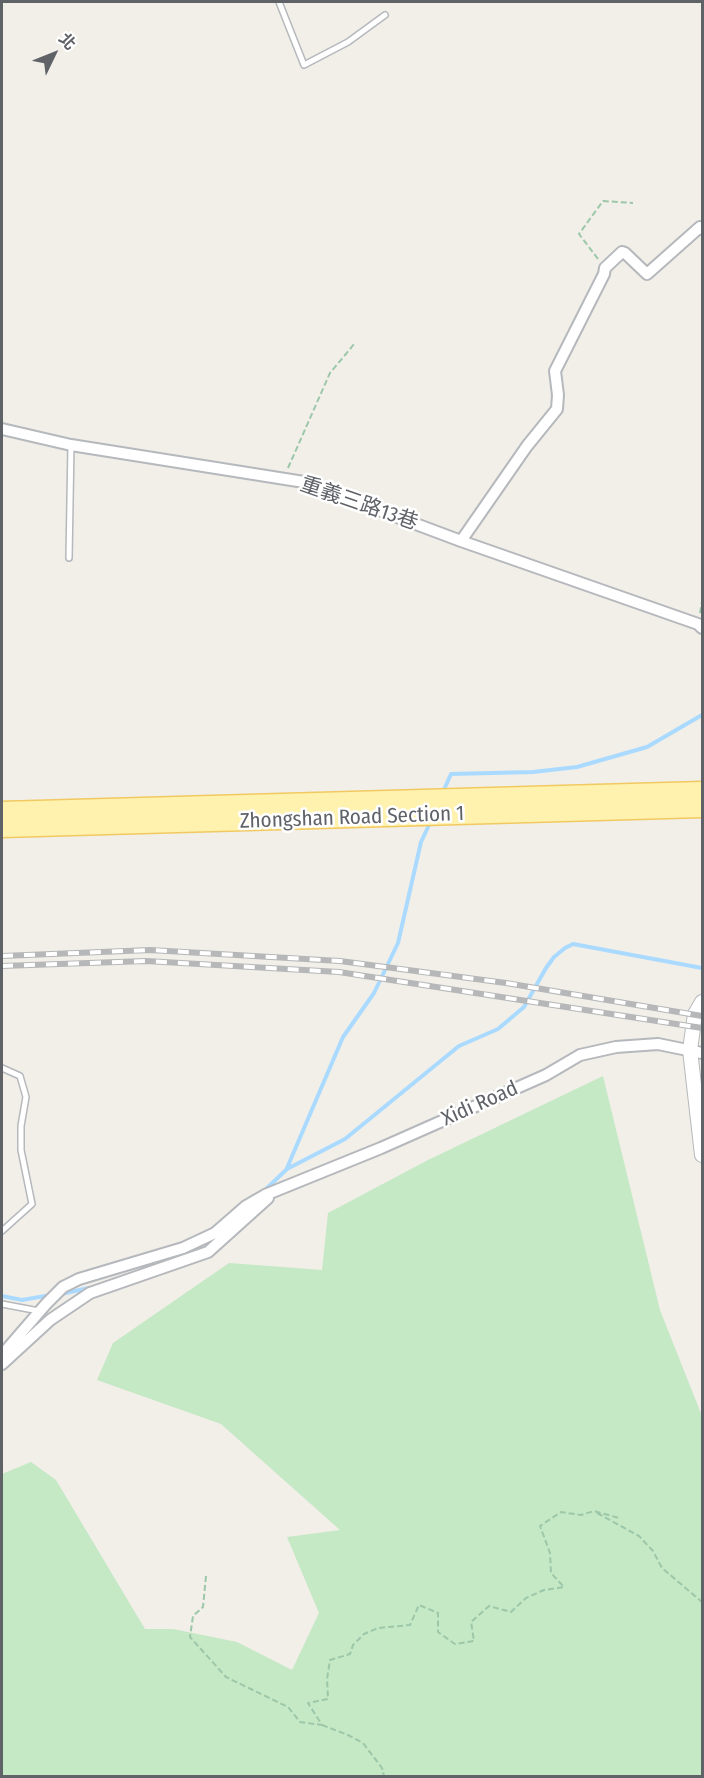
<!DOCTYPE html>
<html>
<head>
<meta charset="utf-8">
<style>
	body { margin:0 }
	#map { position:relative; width:704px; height:1778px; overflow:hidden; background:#f1efe8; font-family:"Fira Sans Condensed","Noto Sans TC",sans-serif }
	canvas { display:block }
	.frame { position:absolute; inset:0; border:3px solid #5f6368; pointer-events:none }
	.north { position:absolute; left:24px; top:24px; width:60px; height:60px; -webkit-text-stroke:4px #fff; paint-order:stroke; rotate:47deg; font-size:16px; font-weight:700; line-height:24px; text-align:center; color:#5f6368 }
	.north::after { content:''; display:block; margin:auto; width:21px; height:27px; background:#5f6368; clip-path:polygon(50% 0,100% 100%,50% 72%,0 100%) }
</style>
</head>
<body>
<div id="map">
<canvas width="704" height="1778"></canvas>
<div class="frame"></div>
<div class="north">北</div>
</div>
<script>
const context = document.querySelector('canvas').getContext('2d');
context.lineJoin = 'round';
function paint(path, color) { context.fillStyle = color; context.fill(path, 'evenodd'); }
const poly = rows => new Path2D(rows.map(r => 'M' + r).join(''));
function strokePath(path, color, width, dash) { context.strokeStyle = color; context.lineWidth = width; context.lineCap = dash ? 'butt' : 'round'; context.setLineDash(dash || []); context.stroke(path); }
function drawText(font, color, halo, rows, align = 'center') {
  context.font = font + ' "Fira Sans Condensed","Noto Sans TC",sans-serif'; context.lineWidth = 5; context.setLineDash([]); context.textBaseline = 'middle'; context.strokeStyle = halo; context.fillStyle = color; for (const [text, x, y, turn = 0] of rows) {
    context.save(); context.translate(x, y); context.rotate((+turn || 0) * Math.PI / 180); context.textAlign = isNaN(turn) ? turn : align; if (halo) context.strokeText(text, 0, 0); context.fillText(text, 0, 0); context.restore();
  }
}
paint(poly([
	[603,1076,660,1310,702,1416,702,1776,2,1776,2,1474,31,1462,56,1480,145,1629,173,1629,237,1642,292,1670,319,1613,287,1537,340,1530,221,1424,97,1380,113,1343,229,1263,322,1270,328,1213,428,1160]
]), '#c5e8c5');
strokePath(poly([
	[442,794,451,774,533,772,577,767,647,747,702,715],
	[287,1168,343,1037,374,993,398,943,421,842,430,823],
	[265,1190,287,1169,345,1139,459,1046,498,1029,524,1007,546,968,554,957,565,948,573,944,702,968],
	[61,1294,89,1288],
	[2,1296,22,1300,51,1295]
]), '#aadaff', 4);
const service = poly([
	[279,2,304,65,348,42,385,15],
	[69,558,71,445],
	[2,1068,20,1076,26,1097,21,1126,21,1150,32,1204,2,1231],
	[2,1304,39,1311]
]);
const minor = poly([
	[2,429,71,445,304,482,461,541,698,624,702,628],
	[461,541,527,446,557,409,558,395,555,371,604,274,605,268,622,252,625,253,647,274,700,227,702,229],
	[2,1355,46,1304,63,1287,79,1279,183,1248,215,1233,246,1206,265,1195,381,1148,546,1075,580,1055,616,1047,658,1044,702,1053],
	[2,1364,50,1320,90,1293,208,1252,268,1198]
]);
const tertiary = poly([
	[702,1002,695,1014,690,1050,702,1155]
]);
const primary = poly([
	[2,811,702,791],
	[2,828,702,808]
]);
strokePath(service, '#b5b8bc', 8);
strokePath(minor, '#b5b8bc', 14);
strokePath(tertiary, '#b5b8bc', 16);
strokePath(primary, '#f2c960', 21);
strokePath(poly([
	[598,259,579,234,603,201,633,203],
	[288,468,330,373,355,343],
	[700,613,702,602],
	[597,1513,639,1536,653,1551,662,1568,702,1602],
	[206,1576,203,1607,193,1616,190,1637,226,1677,288,1707,300,1722,322,1725,308,1703,328,1699,327,1679,330,1660,350,1654,353,1645,364,1634,378,1628,410,1625,419,1605,438,1613,438,1632,455,1644,474,1641,471,1622,489,1606,511,1612,526,1598,544,1590,564,1587,551,1573,550,1553,540,1526,561,1512,581,1515,594,1511,619,1518],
	[322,1725,348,1735,363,1743,382,1768,384,1776]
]), '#9cc7a9', 2, [6, 3]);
strokePath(service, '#fff', 5);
strokePath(minor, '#fff', 10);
strokePath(tertiary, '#fff', 14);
strokePath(primary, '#fff2af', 18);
const rail = poly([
	[2,956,150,950,340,961,506,983,702,1016],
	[2,966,146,961,339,972,702,1028]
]);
strokePath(rail, '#b6b7b8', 6);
strokePath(rail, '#fff', 4, [11]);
drawText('21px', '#5f6368', '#fff', [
	["重義三路13巷",359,504,19],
	["Zhongshan Road Section 1",352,818,-2],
	["Xidi Road",480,1104,-24]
]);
</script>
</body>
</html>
